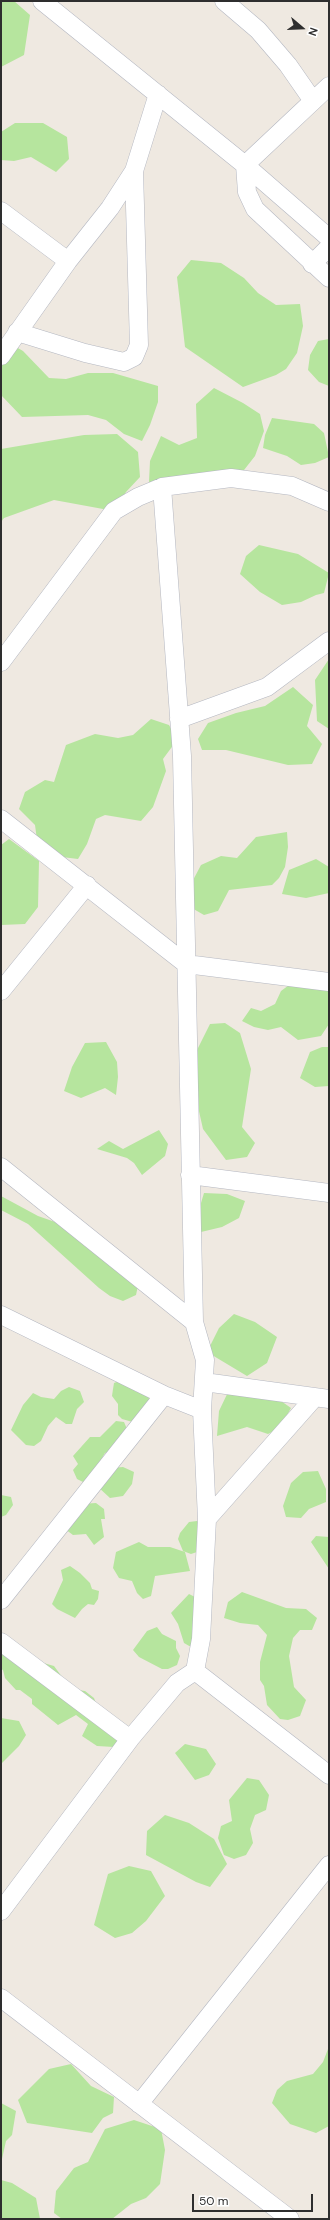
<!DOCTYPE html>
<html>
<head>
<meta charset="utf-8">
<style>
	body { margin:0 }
	#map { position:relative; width:330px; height:2220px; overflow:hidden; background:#efe9e1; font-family:"DM Sans",sans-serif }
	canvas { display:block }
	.frame { position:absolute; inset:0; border:2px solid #2e2e2e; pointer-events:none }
	.north { position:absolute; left:282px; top:8px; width:40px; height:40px; -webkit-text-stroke:3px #fff; paint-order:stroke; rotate:109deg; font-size:11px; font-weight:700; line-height:16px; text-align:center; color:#2e2e2e }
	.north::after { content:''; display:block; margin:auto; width:14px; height:18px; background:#2e2e2e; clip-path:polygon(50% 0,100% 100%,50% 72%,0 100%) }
	.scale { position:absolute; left:192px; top:2194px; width:121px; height:18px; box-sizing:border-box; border:2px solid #2e2e2e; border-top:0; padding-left:5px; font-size:12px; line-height:14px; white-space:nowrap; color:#2e2e2e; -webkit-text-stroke:3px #fff; paint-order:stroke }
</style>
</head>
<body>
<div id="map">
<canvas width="330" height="2220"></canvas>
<div class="frame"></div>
<div class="north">N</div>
<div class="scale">50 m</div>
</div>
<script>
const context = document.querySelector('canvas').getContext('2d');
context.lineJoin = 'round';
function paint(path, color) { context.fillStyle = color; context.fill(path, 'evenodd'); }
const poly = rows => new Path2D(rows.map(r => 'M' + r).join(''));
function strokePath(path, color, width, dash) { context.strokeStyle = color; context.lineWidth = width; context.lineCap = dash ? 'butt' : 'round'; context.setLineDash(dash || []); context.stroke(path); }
paint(poly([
	[1,1,14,1,30,15,24,55,1,67],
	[15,123,43,123,67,137,69,159,56,172,31,157,14,161,1,160,1,132],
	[191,260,221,263,244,278,258,293,276,305,300,304,303,326,297,353,286,369,276,375,243,387,185,347,177,277],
	[1,338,23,351,49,378,66,379,88,373,113,373,158,386,158,402,150,425,142,441,124,434,106,420,88,415,22,417,1,395],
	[329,339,329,386,319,382,308,370,310,355,318,341],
	[214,388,243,403,260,414,264,431,255,456,244,470,213,472,181,485,149,482,150,461,161,436,179,445,197,438,196,404],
	[272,418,314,424,324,433,329,457,315,463,301,465,287,456,263,448,265,435],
	[117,434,138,452,140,477,126,492,114,511,54,500,4,518,1,522,1,449,84,435],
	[259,545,298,554,329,573,324,593,316,595,301,602,282,605,260,592,240,574,246,556],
	[329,659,329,729,317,721,315,680],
	[293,687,313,705,307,726,322,744,312,764,288,765,226,750,202,750,198,739,208,723,236,713,265,706],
	[151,719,169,725,177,740,163,759,166,771,153,807,141,821,105,815,96,819,87,844,78,859,54,856,37,840,35,825,19,809,25,792,45,780,54,782,66,745,95,734,118,738,133,735],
	[287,832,288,847,285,867,279,878,272,885,229,890,218,911,204,915,190,907,191,884,201,865,221,856,237,858,256,837],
	[9,839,39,861,38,907,25,924,1,925,1,845],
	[316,859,329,867,329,893,306,898,282,894,289,870],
	[293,982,329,985,329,1024,321,1036,298,1040,281,1027,268,1030,254,1027,242,1021,251,1008,261,1011,275,1004,281,991],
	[225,1023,240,1033,251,1069,242,1127,255,1143,247,1157,226,1160,203,1129,196,1098,195,1054,210,1024],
	[106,1042,117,1062,118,1077,116,1095,105,1088,81,1098,64,1091,72,1067,85,1043],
	[322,1047,329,1047,329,1086,315,1087,300,1078,310,1052],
	[159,1130,168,1144,165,1156,142,1175,134,1163,127,1158,97,1149,109,1141,123,1149],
	[204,1193,227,1194,245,1201,239,1218,222,1227,201,1232,198,1213],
	[1,1196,38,1216,78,1230,139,1281,136,1295,123,1301,110,1296,99,1288,28,1224,1,1210],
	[234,1314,255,1322,277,1337,267,1363,247,1376,207,1352,219,1328],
	[122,1380,128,1384,135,1391,147,1395,152,1404,136,1423,122,1419,118,1415,118,1404,112,1396,113,1389,114,1383],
	[69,1387,80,1391,84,1402,77,1409,72,1424,66,1424,56,1417,48,1426,41,1441,34,1446,26,1445,11,1430,23,1405,33,1393,41,1397,54,1399,61,1391],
	[230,1388,271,1394,291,1408,280,1428,268,1434,247,1427,217,1436,219,1411],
	[116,1421,124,1422,127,1429,112,1451,105,1453,87,1484,77,1479,73,1470,78,1464,73,1456,90,1437,100,1437],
	[123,1467,134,1472,132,1484,123,1496,110,1498,97,1486,110,1468],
	[318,1471,326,1489,326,1502,309,1509,301,1518,286,1517,283,1506,291,1483,303,1472],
	[1,1495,11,1497,13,1505,6,1515,1,1517],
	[96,1503,104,1509,105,1519,101,1519,104,1537,94,1545,86,1534,73,1535,65,1529,80,1504],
	[197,1521,205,1527,203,1550,191,1554,183,1551,178,1539,180,1533,189,1522],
	[316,1536,329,1537,329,1569,311,1542],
	[139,1542,148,1547,170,1547,185,1552,190,1571,155,1576,151,1596,143,1599,137,1593,132,1581,119,1578,113,1568,116,1552],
	[70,1566,80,1573,90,1583,92,1589,99,1591,98,1599,94,1605,88,1604,82,1609,75,1618,57,1609,52,1604,63,1580,61,1570],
	[242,1592,286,1608,306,1609,317,1618,312,1630,300,1630,293,1638,289,1656,294,1687,306,1700,300,1716,288,1720,280,1719,267,1705,264,1686,260,1680,260,1662,267,1635,258,1625,240,1623,224,1618,228,1602],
	[189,1594,197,1598,191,1647,184,1643,178,1624,171,1613],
	[157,1627,162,1634,176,1641,176,1648,180,1656,177,1665,168,1669,162,1669,139,1657,133,1650,147,1631],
	[1,1644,33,1660,54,1666,71,1689,85,1691,94,1698,99,1711,118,1741,114,1747,97,1746,82,1736,88,1724,76,1715,58,1725,32,1704,32,1699,20,1690,16,1690,5,1678,3,1670,1,1669],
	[1,1718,19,1721,26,1735,19,1746,1,1764],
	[185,1744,206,1749,216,1764,209,1775,195,1780,175,1753],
	[247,1778,259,1780,269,1795,266,1810,255,1815,250,1829,253,1843,246,1855,234,1859,224,1855,218,1838,221,1826,232,1821,229,1800],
	[165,1815,189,1823,214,1839,227,1864,210,1887,196,1882,146,1855,147,1831],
	[129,1866,151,1871,165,1896,146,1921,132,1933,115,1938,94,1925,108,1874],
	[329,2036,329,2126,316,2133,290,2124,272,2103,277,2090,287,2081,313,2074,323,2062,328,2049],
	[71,2064,91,2086,114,2097,113,2113,103,2118,92,2133,27,2123,18,2100,49,2069],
	[1,2103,16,2111,12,2135,6,2141,2,2159],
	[134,2120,161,2129,165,2150,160,2184,146,2198,131,2204,112,2219,62,2219,54,2213,56,2191,74,2168,88,2162,105,2129],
	[1,2180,12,2183,36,2198,40,2219,1,2219]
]), '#b6e59e');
const street = poly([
	[42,1,245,165,329,238],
	[224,1,258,30,288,65,313,101],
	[245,165,247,192,255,209,329,278],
	[245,165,329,86],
	[1,211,68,261],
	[312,264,329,247],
	[17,332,85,353,124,362,134,357,139,345,134,171],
	[1,356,68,261,110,208,134,171,158,94],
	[1,662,114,511,138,497,162,487,231,478,292,486,329,502],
	[179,719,267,687,329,641],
	[1,819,186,964,329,982],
	[1,991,87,885],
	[1,1167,194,1322],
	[190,1175,329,1193],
	[1,1315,164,1395,202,1410],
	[204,1382,329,1399],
	[207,1519,315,1397],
	[1,1600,164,1395],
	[1,1642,130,1739],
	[195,1671,329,1775],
	[1,1911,130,1739,177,1683,195,1671,201,1639,207,1519,202,1410,205,1360,194,1322,182,756,162,487],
	[1,1998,290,2219],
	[139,2104,329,1865]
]);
strokePath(street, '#b4b7c1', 19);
strokePath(street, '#fff', 18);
</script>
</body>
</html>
